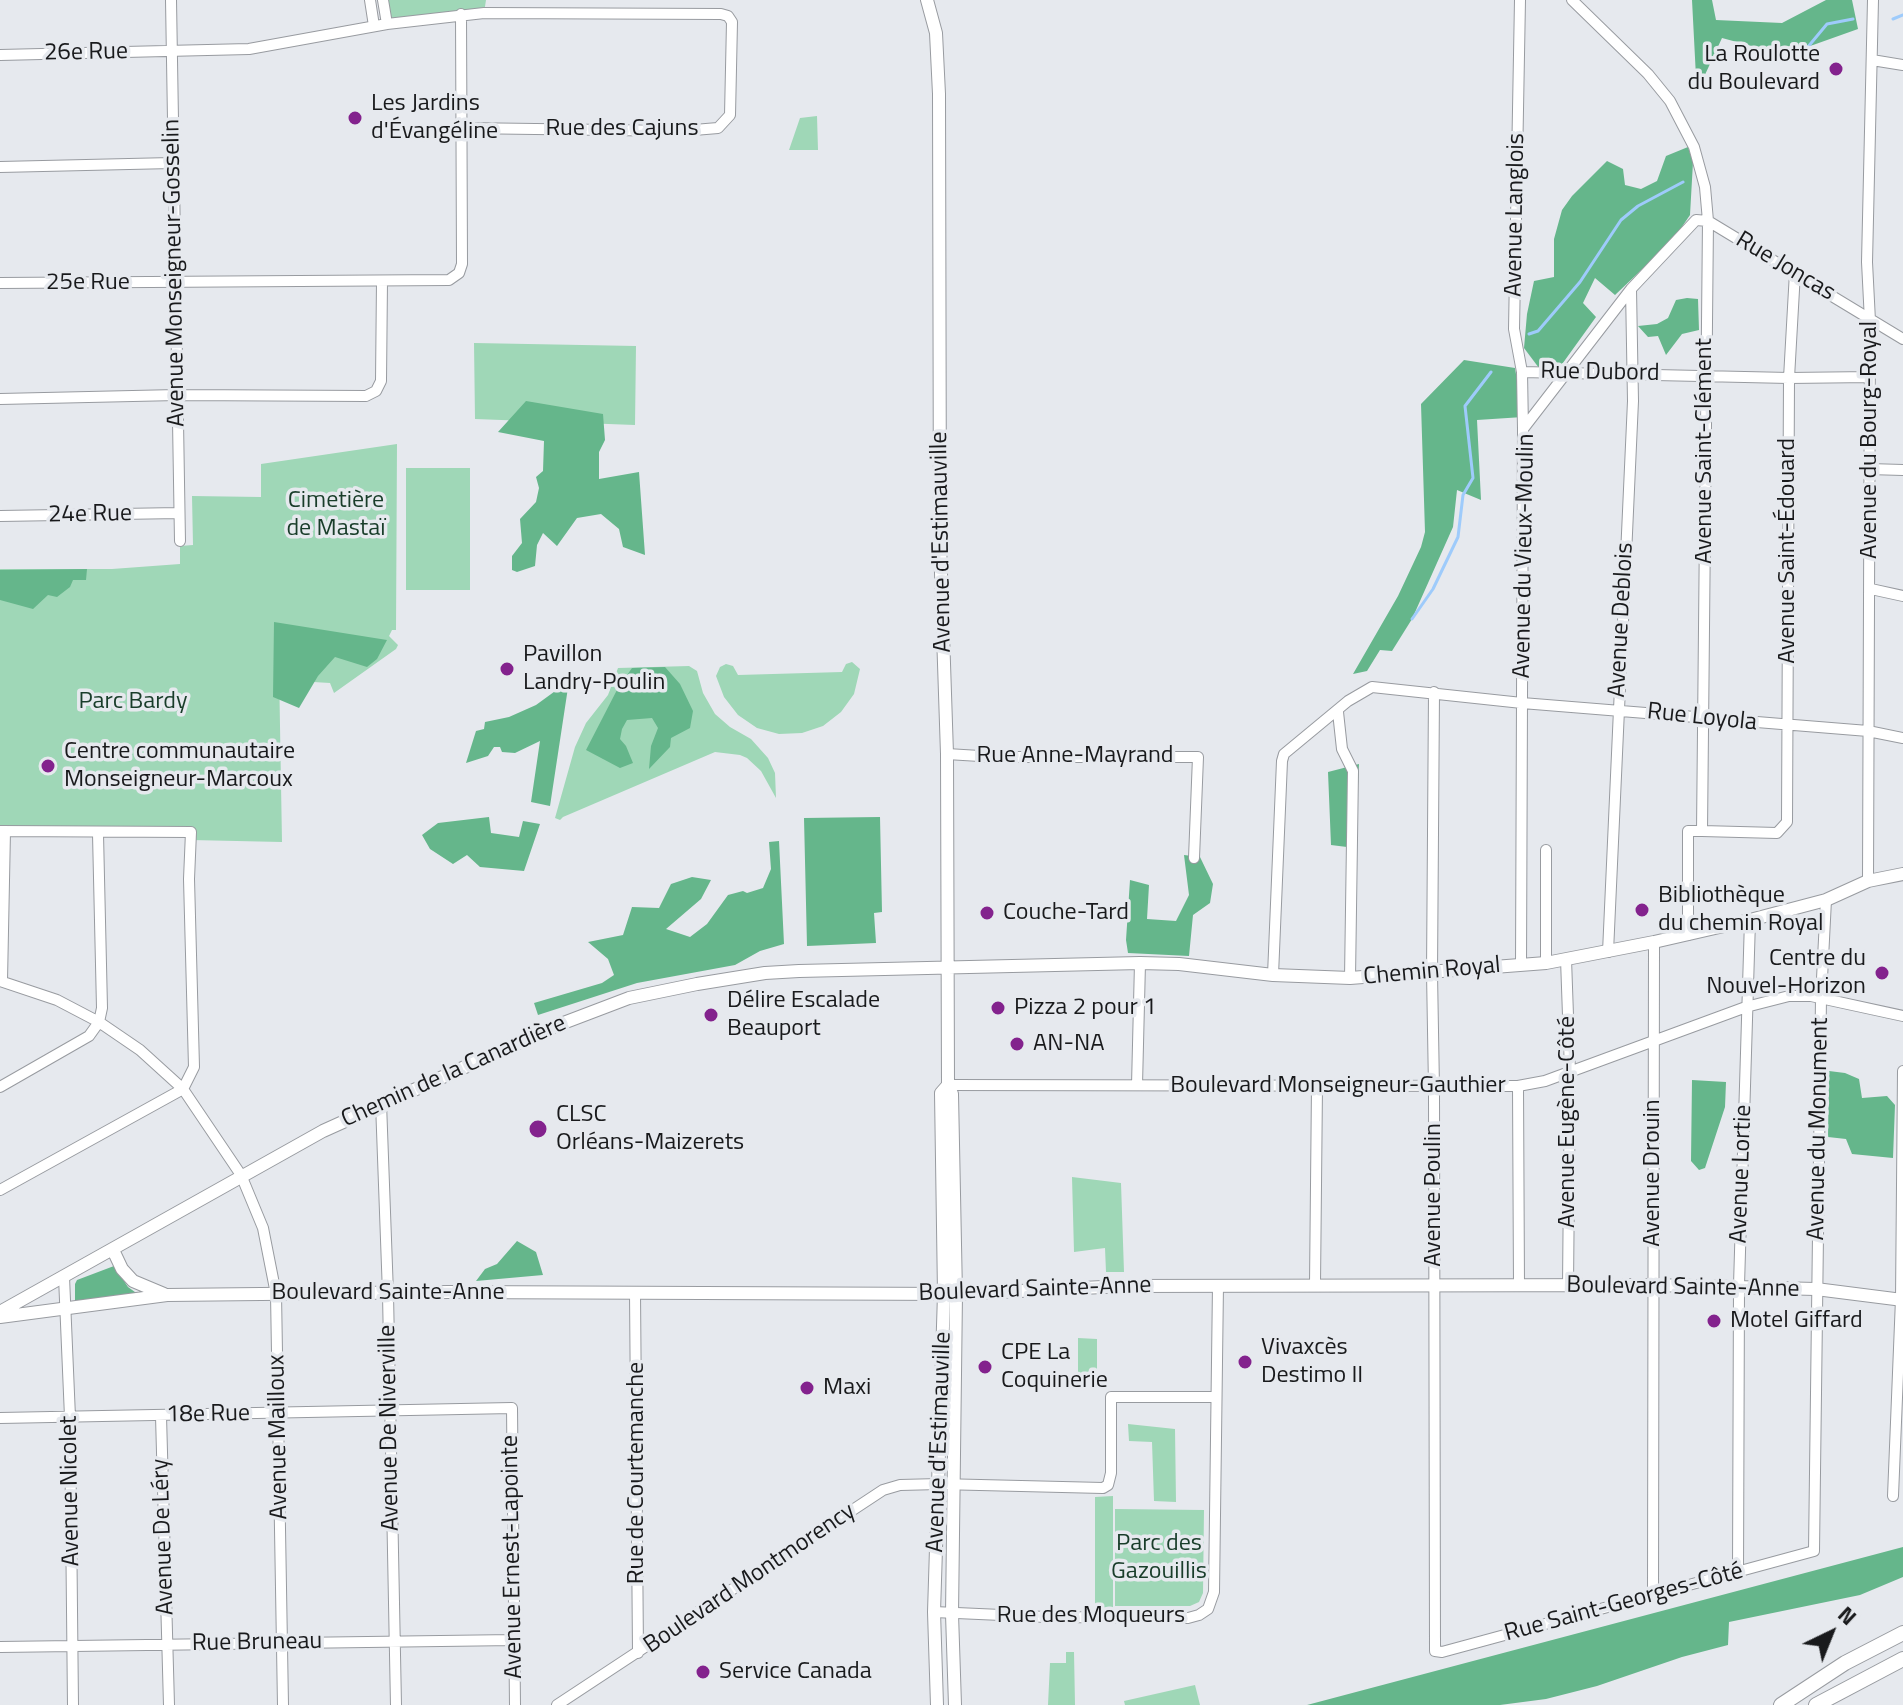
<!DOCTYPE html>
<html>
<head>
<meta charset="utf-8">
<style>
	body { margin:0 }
	#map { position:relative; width:1903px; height:1705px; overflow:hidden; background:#e6e9ee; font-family:"Titillium Web",sans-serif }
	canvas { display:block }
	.north { position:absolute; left:1791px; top:1593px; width:80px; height:80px; -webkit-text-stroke:6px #e6e9ee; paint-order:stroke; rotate:43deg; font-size:22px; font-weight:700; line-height:32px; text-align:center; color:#191a1c }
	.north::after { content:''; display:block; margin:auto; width:28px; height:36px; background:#191a1c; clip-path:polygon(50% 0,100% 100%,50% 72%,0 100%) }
</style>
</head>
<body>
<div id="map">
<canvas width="1903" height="1705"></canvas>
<div class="north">N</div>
</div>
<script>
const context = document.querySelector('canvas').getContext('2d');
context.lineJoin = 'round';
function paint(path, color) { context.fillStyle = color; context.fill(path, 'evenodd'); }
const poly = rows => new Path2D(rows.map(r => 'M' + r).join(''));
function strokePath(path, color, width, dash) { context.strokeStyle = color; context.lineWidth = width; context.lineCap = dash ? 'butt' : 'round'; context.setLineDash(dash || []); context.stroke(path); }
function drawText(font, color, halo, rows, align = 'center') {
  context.font = font + ' "Titillium Web",sans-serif'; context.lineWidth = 7; context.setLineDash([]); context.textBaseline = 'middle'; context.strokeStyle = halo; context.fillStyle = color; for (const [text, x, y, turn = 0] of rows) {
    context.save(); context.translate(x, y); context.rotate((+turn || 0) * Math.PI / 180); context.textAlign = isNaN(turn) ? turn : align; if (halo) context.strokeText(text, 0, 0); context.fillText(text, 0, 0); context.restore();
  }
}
paint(poly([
	[383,0,486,0,484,13,387,24],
	[817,116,818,150,789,150,800,118],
	[474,343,636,346,635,425,475,419],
	[397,444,396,630,392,630,389,636,398,645,396,649,334,693,330,683,280,680,279,668,282,842,191,840,191,833,0,831,0,569,112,569,180,564,180,546,193,545,192,496,261,497,261,464],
	[406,468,470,468,470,590,406,590],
	[852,662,860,669,854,694,841,712,823,726,802,733,779,734,757,728,738,715,724,697,716,676,720,667,726,664,733,666,738,675,842,672,846,664],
	[689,666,697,671,703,693,715,714,730,727,751,739,768,758,775,773,776,798,761,771,747,758,740,755,715,752,563,817,560,820,555,818,575,747,586,723,608,695,618,668],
	[1072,1177,1121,1183,1124,1272,1106,1272,1105,1248,1074,1252],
	[1078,1338,1097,1339,1097,1377,1078,1377],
	[1128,1424,1175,1429,1176,1502,1154,1501,1152,1442,1129,1441],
	[1113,1496,1113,1608,1095,1607,1095,1497],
	[1115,1509,1204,1510,1203,1593,1199,1602,1190,1606,1115,1606],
	[1066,1652,1074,1652,1075,1705,1048,1705,1050,1663,1066,1663],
	[1195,1685,1200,1705,1125,1705,1124,1701]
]), '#9fd7b7');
paint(poly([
	[1692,0,1712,0,1716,20,1782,23,1826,0,1852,0,1858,29,1785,55,1722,38,1703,79,1696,77],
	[1688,147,1693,162,1690,215,1673,240,1615,295,1595,278,1583,303,1596,317,1560,367,1542,372,1524,348,1527,314,1534,281,1554,277,1554,239,1562,210,1572,196,1607,161,1623,169,1625,185,1641,189,1657,181,1666,156],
	[1687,298,1698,299,1699,330,1682,334,1666,355,1658,336,1648,337,1638,326,1657,324,1668,318,1676,300],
	[1464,360,1515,368,1523,417,1477,420,1481,500,1457,490,1453,527,1412,619,1392,651,1380,650,1367,671,1353,674,1398,596,1421,547,1425,532,1421,404],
	[526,401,603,414,605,440,599,452,599,479,639,472,645,555,623,547,619,529,601,514,577,518,557,546,543,533,537,545,535,566,517,572,512,570,512,556,522,543,520,519,536,502,539,488,536,477,543,471,544,441,498,432],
	[87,569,86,580,73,580,70,587,57,597,48,595,33,609,0,600,0,570],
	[274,622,387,640,377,659,367,667,335,657,318,676,299,708,273,697],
	[665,667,680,684,693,711,690,728,671,738,670,747,649,769,651,746,658,728,652,718,627,720,622,729,620,739,626,746,633,763,620,768,586,750,618,688,632,668],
	[569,681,550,806,531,802,540,741,515,753,502,752,500,747,494,747,488,756,466,763,476,731,484,729,485,722,509,717,536,705],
	[1359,764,1355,848,1331,845,1328,772],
	[489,817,491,833,519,837,523,821,540,824,524,871,480,867,467,855,453,864,430,849,422,835,438,823],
	[880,817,882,912,874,913,876,943,807,946,804,818],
	[779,841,784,944,760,951,735,965,637,983,538,1015,534,1003,602,983,614,975,608,959,588,942,623,935,632,907,659,908,671,884,692,877,711,880,701,899,666,929,690,937,707,924,728,895,743,891,747,893,763,888,771,869,769,842],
	[1184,855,1200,857,1213,884,1210,903,1193,915,1189,956,1128,953,1126,940,1130,880,1149,885,1147,919,1176,921,1189,895],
	[1829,1071,1845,1073,1859,1079,1862,1098,1887,1096,1895,1105,1893,1158,1852,1154,1846,1139,1828,1137],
	[1692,1080,1726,1082,1725,1107,1705,1168,1699,1170,1691,1161],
	[517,1241,536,1252,543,1275,476,1281,485,1269,497,1264],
	[114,1266,128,1287,139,1295,79,1304,75,1300,75,1284,77,1280],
	[1903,1547,1903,1577,1860,1595,1729,1622,1728,1645,1682,1657,1597,1686,1546,1699,1500,1705,1307,1705]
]), '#65b68b');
strokePath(poly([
	[1893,19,1903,15],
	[1807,48,1827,24,1853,19],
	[1529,334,1538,331,1580,282,1621,220,1638,206,1683,182],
	[1412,619,1433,589,1458,537,1463,495,1473,478,1465,406,1491,372]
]), '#9ecbfb', 3);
const minor = poly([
	[171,0,180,541],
	[370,0,374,26],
	[383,0,387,24],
	[1520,0,1514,329,1522,372,1523,429],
	[1572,0,1648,74,1670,101,1694,147,1705,187,1708,221,1702,831,1688,831,1688,935],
	[0,55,249,49,387,24,484,13,721,14,728,16,732,22,730,115,718,128,682,131,462,128],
	[1872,60,1903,65],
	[0,167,172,163],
	[0,283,449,280,459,273,462,264,461,14],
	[1522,372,1789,378,1870,377],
	[0,399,177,395,366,396,376,391,381,381,382,281],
	[1869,469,1903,470],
	[0,516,179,513],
	[1871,589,1903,596],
	[1434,692,1432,973,1434,1088,1435,1651,1442,1652,1814,1551,1821,998,1826,900],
	[1338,712,1342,749,1353,771,1350,978],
	[947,754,996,757,1198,757,1194,858],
	[0,831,191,832,189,879,194,1067,183,1089,0,1190],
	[1702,831,1777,833,1787,822,1789,378,1795,272],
	[1868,881,1870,321,1867,262,1873,0],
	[1608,952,1633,401,1631,289],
	[1566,959,1570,1072,1568,1286],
	[1546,963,1546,850],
	[1521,964,1523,429,1631,289,1696,220,1708,221,1903,339],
	[1273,975,1282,761,1284,754,1348,701,1372,687,1522,703,1868,731,1903,738],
	[0,981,57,1000,99,1022,140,1050,183,1089,241,1175,263,1228,276,1294,283,1705],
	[2,981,5,831],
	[948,1085,1518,1086,1545,1081,1746,1007,1789,996,1811,996,1903,1016],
	[1137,1085,1140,963],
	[1518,1086,1519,1286],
	[0,1087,89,1036,99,1022,102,1008,98,834],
	[381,1103,388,1294,396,1705],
	[64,1277,70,1417,73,1705],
	[1315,1284,1317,1086],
	[635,1293,638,1653],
	[161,1416,169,1705],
	[0,1418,512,1408,515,1705],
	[1893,1496,1901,1299,1903,1071],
	[1738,1572,1739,1285,1750,920],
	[1653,1597,1654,942],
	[934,1612,1046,1617,1188,1618,1199,1615,1208,1609,1214,1592,1218,1285],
	[0,1647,514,1640],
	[557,1705,883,1490,900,1485,939,1484,1103,1488,1108,1485,1111,1473,1111,1397,1216,1397]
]);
const major = poly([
	[927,0,936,33,939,94,940,543,947,754,948,1085,952,1094,956,1294,952,1614,955,1705],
	[113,1250,122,1269,133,1281,164,1294],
	[0,1312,323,1131,558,1025,629,998,697,984,765,973,799,971,1140,963,1179,964,1273,975,1350,978,1546,963,1654,942,1750,920,1826,900,1868,881,1903,874],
	[0,1317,167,1295,449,1292,956,1294,1124,1286,1653,1285,1816,1289,1903,1300],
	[937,1705,934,1612,944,1294,941,1093,948,1085]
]);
const highway = poly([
	[1781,1705,1845,1663,1903,1633],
	[1816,1705,1903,1659]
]);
strokePath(minor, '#989ba0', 12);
strokePath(major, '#989ba0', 14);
strokePath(highway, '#989ba0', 16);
strokePath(minor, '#fff', 10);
strokePath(major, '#fff', 12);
strokePath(highway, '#fff', 14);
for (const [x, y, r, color] of [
	[1836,69,8,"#83228d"],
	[355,118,8,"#83228d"],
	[507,669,8,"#83228d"],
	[48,766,8,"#83228d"],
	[1642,910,8,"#83228d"],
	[987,913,8,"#83228d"],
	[1882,973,8,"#83228d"],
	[998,1008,8,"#83228d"],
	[711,1015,8,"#83228d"],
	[1017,1044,8,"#83228d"],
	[538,1129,10,"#83228d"],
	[1714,1321,8,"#83228d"],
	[1245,1362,8,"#83228d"],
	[985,1367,8,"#83228d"],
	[807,1388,8,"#83228d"],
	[703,1672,8,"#83228d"]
]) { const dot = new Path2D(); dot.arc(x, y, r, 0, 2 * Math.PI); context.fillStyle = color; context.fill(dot); strokePath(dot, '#e6e9ee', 3); }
drawText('24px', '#191a1c', '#e6e9ee', [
	["26e Rue",86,53,-1],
	["Rue des Cajuns",622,129],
	["Avenue Langlois",1516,215,-89],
	["Rue Joncas",1785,267,31],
	["Avenue Monseigneur-Gosselin",175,273,-91],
	["25e Rue",88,283],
	["Rue Dubord",1600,373,1],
	["Avenue du Bourg-Royal",1870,440,-90],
	["Avenue Saint-Clément",1705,451,-90],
	["24e Rue",90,515,-1],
	["Avenue d'Estimauville",942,542,-91],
	["Avenue Saint-Édouard",1788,551,-90],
	["Avenue du Vieux-Moulin",1525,556,-89],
	["Avenue Deblois",1622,620,-87],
	["Rue Loyola",1702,718,6],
	["Rue Anne-Mayrand",1075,756],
	["Chemin Royal",1432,972,-5],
	["Chemin de la Canardière",454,1072,-24],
	["Boulevard Monseigneur-Gauthier",1338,1086],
	["Avenue Eugène-Côté",1568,1122,-90],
	["Avenue du Monument",1819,1129,-89],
	["Avenue Drouin",1653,1173,-90],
	["Avenue Lortie",1742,1174,-88],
	["Avenue Poulin",1434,1195,-90],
	["Boulevard Sainte-Anne",1683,1288,1],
	["Boulevard Sainte-Anne",1035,1290,-2],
	["Boulevard Sainte-Anne",388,1293],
	["18e Rue",208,1415,-1],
	["Avenue De Niverville",390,1428,-91],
	["Avenue Mailloux",279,1437,-91],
	["Avenue d'Estimauville",940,1442,-88],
	["Rue de Courtemanche",637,1473,-90],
	["Avenue Nicolet",71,1491,-91],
	["Avenue De Léry",164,1537,-92],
	["Avenue Ernest-Lapointe",513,1557,-91],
	["Boulevard Montmorency",750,1579,-34],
	["Rue Saint-Georges-Côté",1624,1603,-15],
	["Rue des Moqueurs",1091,1616],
	["Rue Bruneau",257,1643,-1]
]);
drawText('24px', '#191a1c', '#e6e9ee', [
	["La Roulotte",1820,55,"right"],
	["du Boulevard",1820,83,"right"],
	["Les Jardins",371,104],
	["d'Évangéline",371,132],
	["Pavillon",523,655],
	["Landry-Poulin",523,683],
	["Centre communautaire",64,752],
	["Monseigneur-Marcoux",64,780],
	["Bibliothèque",1658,896],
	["du chemin Royal",1658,924],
	["Couche-Tard",1003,913],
	["Centre du",1866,959,"right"],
	["Nouvel-Horizon",1866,987,"right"],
	["Délire Escalade",727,1001],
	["Beauport",727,1029],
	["Pizza 2 pour 1",1014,1008],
	["AN-NA",1033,1044],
	["CLSC",556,1115],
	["Orléans-Maizerets",556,1143],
	["Motel Giffard",1730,1321],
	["Vivaxcès",1261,1348],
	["Destimo II",1261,1376],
	["CPE La",1001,1353],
	["Coquinerie",1001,1381],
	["Maxi",823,1388],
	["Service Canada",719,1672]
], 'left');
drawText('24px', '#193d2a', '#e6e9ee', [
	["Cimetière",336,501],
	["de Mastaï",336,529],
	["Parc Bardy",133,702],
	["Parc des",1159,1544],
	["Gazouillis",1159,1572]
]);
</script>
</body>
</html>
